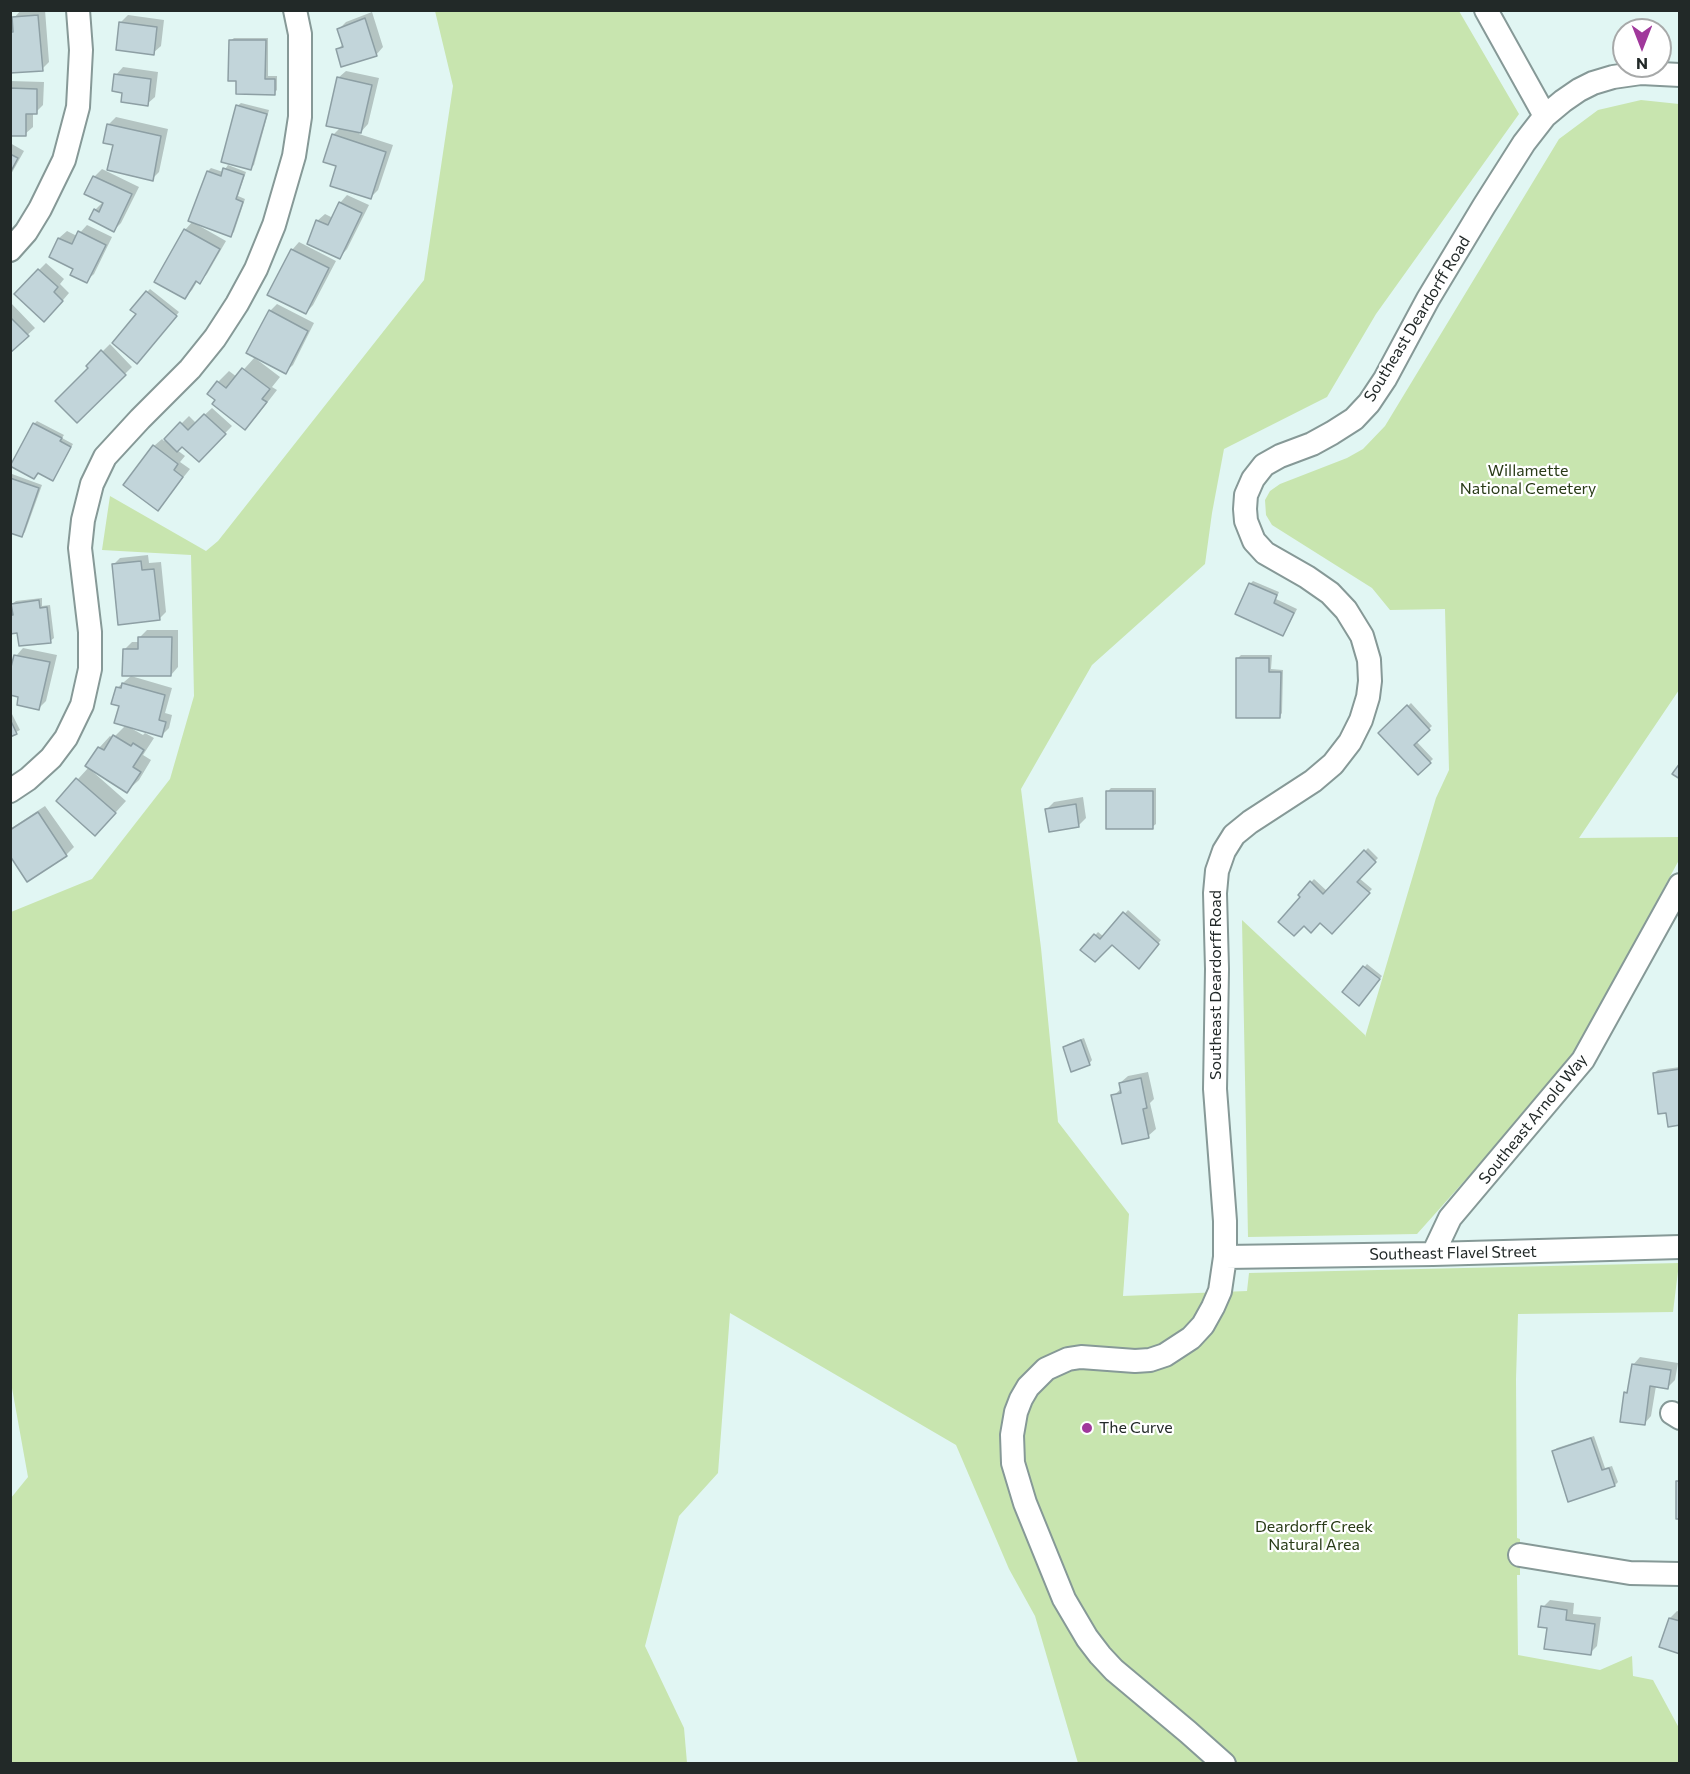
<!DOCTYPE html>
<html>
<head>
<meta charset="utf-8">
<style>
	body { margin:0 }
	#map { position:relative; width:1690px; height:1774px; overflow:hidden; background:#e1f6f3; font-family:Commissioner,sans-serif }
	canvas { display:block }
	.frame { position:absolute; inset:0; border:12px solid #222928; pointer-events:none }
	.north { position:absolute; left:1612px; top:18px; width:60px; height:60px; box-sizing:border-box; background:#fff; border:2px solid #a7a9a9; border-radius:50%; rotate:180deg; font-size:16px; font-weight:700; line-height:24px; text-align:center; color:#222928 }
	.north::after { content:''; display:block; margin:auto; width:21px; height:27px; background:#a0389b; clip-path:polygon(50% 0,100% 100%,50% 72%,0 100%) }
</style>
</head>
<body>
<div id="map">
<canvas width="1690" height="1774"></canvas>
<div class="frame"></div>
<div class="north">N</div>
</div>
<script>
const context = document.querySelector('canvas').getContext('2d');
context.lineJoin = 'round';
function paint(path, color) { context.fillStyle = color; context.fill(path, 'evenodd'); }
const poly = rows => new Path2D(rows.map(r => 'M' + r).join(''));
function strokePath(path, color, width, dash) { context.strokeStyle = color; context.lineWidth = width; context.lineCap = dash ? 'butt' : 'round'; context.setLineDash(dash || []); context.stroke(path); }
function drawText(font, color, halo, rows, align = 'center') {
  context.font = font + ' Commissioner,sans-serif'; context.lineWidth = 4.5; context.setLineDash([]); context.textBaseline = 'middle'; context.strokeStyle = halo; context.fillStyle = color; for (const [text, x, y, turn = 0] of rows) {
    context.save(); context.translate(x, y); context.rotate((+turn || 0) * Math.PI / 180); context.textAlign = isNaN(turn) ? turn : align; if (halo) context.strokeText(text, 0, 0); context.fillText(text, 0, 0); context.restore();
  }
}
paint(poly([
	[435,11,1459,11,1519,114,1376,314,1327,397,1224,449,1212,513,1205,564,1092,665,1021,789,1041,948,1058,1122,1129,1214,1123,1296,1247,1291,1249,1273,1679,1263,1673,1312,1518,1314,1516,1379,1517,1538,1520,1539,1520,1575,1517,1575,1518,1655,1600,1670,1632,1656,1633,1676,1653,1680,1679,1728,1679,1763,1078,1763,1035,1616,1009,1569,956,1445,730,1313,718,1473,679,1516,645,1646,684,1728,687,1763,11,1764,11,1498,28,1477,10,1377,11,912,92,879,170,779,194,696,191,555,102,550,110,496,206,551,218,541,424,280,453,86],
	[1641,100,1679,104,1679,690,1579,838,1679,837,1679,860,1567,1066,1417,1234,1248,1237,1242,920,1365,1035,1365,1037,1436,798,1449,770,1445,609,1390,610,1372,588,1272,525,1266,515,1265,500,1270,491,1280,484,1347,458,1363,449,1385,426,1559,139,1598,110]
]), '#c8e5af');
paint(poly([
	[21,10,45,10,49,62,42,69,10,72,10,30,14,26,14,18],
	[372,12,383,47,376,55,337,50,343,44,339,29,346,22],
	[128,15,164,20,161,46,153,53,120,23],
	[234,38,268,38,268,76,277,76,277,90,274,93,237,80,230,41],
	[123,67,158,72,155,97,147,104,124,91,116,75],
	[346,71,379,78,368,124,359,134,393,145,378,190,371,197,338,165,333,135,341,127,338,78],
	[10,81,44,82,43,105,36,112,33,112,33,127,25,134,10,134],
	[241,103,269,110,254,165,251,168,237,106],
	[116,117,168,129,159,172,152,179,115,144,105,142,109,124],
	[10,143,24,151,10,176],
	[228,165,246,172,238,196,245,199,234,232,231,235,196,222,196,224,226,241,207,274,200,282,198,280,192,290,185,297,185,230,193,221,208,171,211,168,223,172],
	[102,169,139,187,121,223,114,230,95,210,103,202,86,194,95,176],
	[347,195,369,205,347,249,340,257,317,221,325,214,333,218,340,203],
	[87,225,112,237,94,274,86,281,75,269,51,256,59,238,67,231,77,236],
	[299,242,336,261,313,305,306,313,292,250],
	[46,263,64,279,60,284,69,293,52,313,39,270],
	[150,289,179,312,140,359,138,314,147,292],
	[10,302,35,328,10,351],
	[277,304,314,323,293,365,285,372,270,311],
	[110,344,132,367,77,421,90,368,88,366],
	[255,357,255,358,280,377,272,387,277,390,256,417,245,428,217,400,218,382,229,371,237,377],
	[212,408,232,426,199,460,182,444,177,450,185,456,180,462,190,469,158,509,154,446,162,439,164,441,189,416,196,423],
	[37,421,64,435,62,438,73,444,53,479,39,472,34,477,34,424],
	[12,474,42,485,25,532,22,536,10,532,10,476],
	[148,555,149,563,161,562,166,612,159,619,113,565,120,558],
	[1253,581,1279,592,1276,599,1297,609,1286,631,1283,634,1250,584],
	[42,598,42,606,50,605,54,638,50,641,19,631,10,632,10,613,14,613,12,604,16,601],
	[147,630,178,630,178,667,171,675,124,650,132,642,140,642,140,637],
	[23,648,57,655,46,701,39,708,16,656],
	[1241,655,1272,655,1271,669,1283,670,1282,713,1279,717,1238,658],
	[131,676,172,688,165,713,172,715,169,728,162,735,129,727,143,735,145,733,154,738,143,755,151,760,139,780,127,791,92,771,126,801,106,823,58,801,89,767,99,748,110,736,113,738,126,725,117,688],
	[1411,703,1432,726,1416,741,1433,759,1418,773,1380,733],
	[10,710,20,730,10,735],
	[1111,788,1156,788,1156,824,1152,827,1108,791],
	[1083,797,1086,818,1079,825,1047,809,1054,802],
	[45,806,74,847,66,855,28,880,10,853,10,829],
	[1368,848,1378,858,1359,878,1372,889,1332,932,1300,895,1314,879,1328,892],
	[1128,910,1161,940,1142,964,1112,943,1083,949,1098,932,1104,937],
	[1367,964,1382,976,1362,1001,1344,992],
	[1084,1038,1092,1060,1089,1064,1065,1047,1068,1044],
	[1680,1067,1680,1124,1667,1111,1654,1073,1658,1070],
	[1148,1072,1154,1099,1150,1103,1156,1129,1148,1136,1113,1096,1122,1088,1120,1083,1128,1076],
	[1640,1357,1678,1363,1675,1380,1668,1387,1656,1386,1651,1416,1644,1424,1625,1393,1630,1389,1633,1365],
	[1594,1436,1605,1468,1612,1466,1618,1482,1615,1485,1553,1451,1557,1448],
	[1550,1600,1574,1603,1573,1614,1601,1617,1597,1646,1590,1653,1548,1627,1543,1607],
	[1677,1611,1680,1612,1680,1652,1670,1618]
]), '#0003');
const building = poly([
	[38,15,43,71,10,73,10,32,13,32,12,17,38,15],
	[365,18,377,56,341,67,336,49,343,47,337,29,365,18],
	[119,22,157,27,154,55,116,50,119,22],
	[229,40,266,40,265,79,275,79,275,95,236,94,236,81,228,81,229,40],
	[114,74,151,79,148,106,121,102,122,93,112,91,114,74],
	[337,77,372,85,361,133,326,126,337,77],
	[10,88,37,89,37,114,26,114,26,136,10,136,10,88],
	[236,105,267,114,251,170,221,162,236,105],
	[107,124,161,136,153,181,107,170,113,145,103,143,107,124],
	[332,134,386,152,371,199,330,186,336,166,323,162,332,134],
	[10,154,18,158,10,173,10,154],
	[223,168,244,175,236,199,243,202,231,237,188,221,207,171,221,176,223,168],
	[93,176,132,194,114,232,89,219,94,209,99,212,103,203,84,194,93,176],
	[339,202,362,213,340,259,307,244,316,220,328,225,339,202],
	[184,229,220,249,200,284,196,281,185,299,154,282,184,229],
	[78,231,106,245,87,283,70,275,73,269,49,257,58,238,72,244,78,231],
	[291,249,329,268,306,314,267,295,291,249],
	[38,269,58,287,54,292,63,301,44,322,14,294,38,269],
	[146,291,177,316,137,364,112,343,136,314,130,310,146,291],
	[269,310,308,331,286,374,246,353,269,310],
	[10,317,29,336,10,353,10,317],
	[101,350,126,375,77,423,55,401,88,368,86,366,101,350],
	[242,368,270,389,262,399,267,402,245,430,212,404,215,400,207,394,217,381,226,388,242,368],
	[204,414,226,434,199,462,182,447,177,452,164,439,180,422,188,430,204,414],
	[33,423,62,438,60,441,71,447,53,481,38,473,34,479,10,466,33,423],
	[153,445,178,464,174,470,183,477,158,511,123,485,153,445],
	[10,478,39,488,22,537,10,533,10,478],
	[141,561,142,570,154,569,160,620,118,625,112,564,141,561],
	[1249,583,1277,595,1274,603,1294,613,1283,636,1235,614,1249,583],
	[39,600,40,608,47,607,51,643,19,646,17,633,10,634,10,615,13,615,11,604,39,600],
	[138,637,172,637,171,676,122,676,123,649,138,649,138,637],
	[14,655,50,662,39,710,17,705,18,697,10,695,10,671,14,655],
	[1236,658,1269,658,1269,672,1281,672,1280,718,1236,718,1236,658],
	[122,683,165,695,159,720,166,722,162,737,114,723,119,706,111,704,116,687,121,688,122,683],
	[1407,705,1430,730,1414,745,1431,763,1418,775,1378,733,1407,705],
	[10,719,17,734,10,737,10,719],
	[113,735,131,746,133,743,144,750,133,767,141,772,127,793,85,766,98,747,104,750,113,735],
	[1680,763,1680,779,1672,774,1680,763],
	[76,778,116,813,95,836,56,801,76,778],
	[1106,791,1153,791,1153,829,1106,829,1106,791],
	[1076,804,1079,827,1049,832,1045,809,1076,804],
	[38,812,67,856,27,882,10,856,10,830,38,812],
	[1364,850,1376,862,1357,882,1370,893,1332,934,1320,923,1311,933,1304,926,1294,936,1278,922,1300,897,1298,895,1310,881,1323,894,1364,850],
	[1123,912,1159,944,1139,969,1112,945,1095,962,1080,950,1094,934,1100,939,1123,912],
	[1363,966,1380,979,1359,1006,1342,992,1363,966],
	[1081,1040,1090,1065,1071,1072,1063,1047,1081,1040],
	[1680,1069,1680,1125,1668,1127,1666,1113,1658,1114,1653,1073,1680,1069],
	[1141,1078,1147,1108,1143,1109,1149,1138,1122,1144,1111,1095,1121,1093,1119,1083,1141,1078],
	[1632,1364,1671,1370,1668,1389,1650,1386,1645,1425,1620,1422,1624,1392,1627,1393,1632,1364],
	[1591,1438,1602,1470,1609,1468,1615,1486,1568,1502,1552,1451,1591,1438],
	[1676,1481,1680,1481,1680,1519,1676,1519,1676,1481],
	[1541,1606,1567,1610,1566,1620,1595,1624,1591,1655,1544,1649,1547,1628,1538,1627,1541,1606],
	[1669,1618,1680,1621,1680,1654,1659,1647,1669,1618]
]);
paint(building, '#c2d5da');
strokePath(building, '#8d9fa4', 1.5);
const minor = poly([
	[1486,10,1545,116],
	[10,250,26,232,40,209,64,160,78,107,81,50,78,10],
	[10,791,28,779,51,758,66,738,82,705,90,669,90,632,80,548,83,520,92,484,105,457,140,419,190,369,215,338,237,304,256,269,274,225,294,156,300,117,300,34,295,10],
	[1433,1254,1450,1218,1583,1060,1680,885],
	[1225,1257,1433,1254,1680,1247],
	[1672,1413,1680,1418],
	[1520,1555,1630,1573,1680,1574],
	[1224,1764,1188,1732,1114,1670,1100,1655,1087,1638,1064,1599,1025,1503,1013,1463,1012,1435,1016,1412,1021,1399,1028,1387,1046,1369,1068,1359,1081,1357,1135,1361,1150,1360,1165,1355,1191,1338,1203,1325,1213,1307,1220,1291,1225,1257,1225,1221,1215,1089,1217,969,1215,893,1217,871,1224,851,1234,835,1250,822,1313,781,1333,764,1350,742,1361,720,1368,697,1370,681,1369,660,1362,636,1346,610,1330,593,1307,577,1265,553,1254,541,1246,521,1245,509,1246,495,1253,479,1264,465,1280,456,1312,444,1332,433,1354,419,1369,403,1385,379,1428,299,1484,206,1524,143,1545,116,1563,101,1579,90,1593,83,1613,77,1641,73,1680,75]
]);
strokePath(minor, '#869997', 26);
strokePath(minor, '#fff', 22);
for (const [x, y, r, color] of [
	[1087,1428,6,"#a0389b"]
]) { const dot = new Path2D(); dot.arc(x, y, r, 0, 2 * Math.PI); context.fillStyle = color; context.fill(dot); strokePath(dot, '#fff', 2); }
drawText('16px', '#222928', '#fff', [
	["Southeast Deardorff Road",1417,319,-59],
	["Southeast Deardorff Road",1216,985,-90],
	["Southeast Arnold Way",1533,1119,-51],
	["Southeast Flavel Street",1453,1253,-1]
]);
drawText('16px', '#293b17', '#fff', [
	["Willamette",1528,471],
	["National Cemetery",1528,489],
	["Deardorff Creek",1314,1527],
	["Natural Area",1314,1545]
]);
drawText('16px', '#222928', '#fff', [
	["The Curve",1099,1428]
], 'left');
</script>
</body>
</html>
